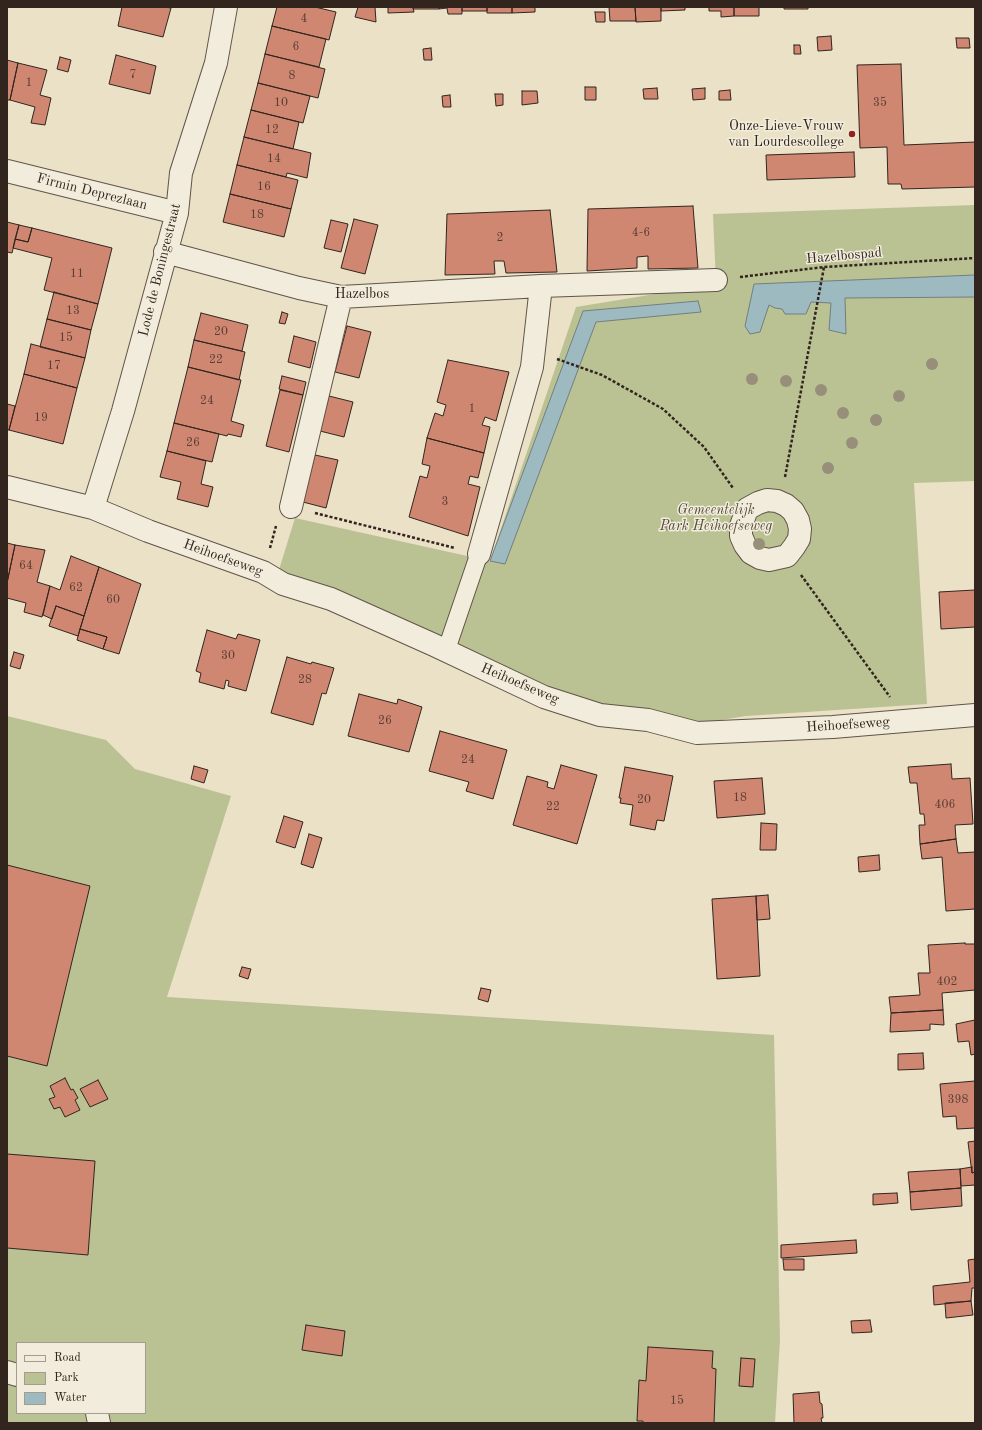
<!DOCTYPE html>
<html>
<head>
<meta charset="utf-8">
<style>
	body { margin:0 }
	#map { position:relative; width:982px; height:1430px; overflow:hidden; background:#eae1c7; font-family:"Old Standard TT",serif }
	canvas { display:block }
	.frame { position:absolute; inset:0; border:8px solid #32251e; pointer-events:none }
	.legend { position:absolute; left:16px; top:1342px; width:130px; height:72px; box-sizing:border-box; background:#f1ecdb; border:1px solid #a59c8f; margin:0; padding:5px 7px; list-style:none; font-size:12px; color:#32251e }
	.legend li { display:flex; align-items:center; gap:8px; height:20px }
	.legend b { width:20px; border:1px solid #a59c8f }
</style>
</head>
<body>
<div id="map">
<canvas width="982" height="1430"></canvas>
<div class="frame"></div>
<ul class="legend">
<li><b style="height:5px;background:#f1ecdb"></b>Road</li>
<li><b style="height:11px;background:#bac293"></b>Park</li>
<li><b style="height:11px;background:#9ebac1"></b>Water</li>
</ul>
</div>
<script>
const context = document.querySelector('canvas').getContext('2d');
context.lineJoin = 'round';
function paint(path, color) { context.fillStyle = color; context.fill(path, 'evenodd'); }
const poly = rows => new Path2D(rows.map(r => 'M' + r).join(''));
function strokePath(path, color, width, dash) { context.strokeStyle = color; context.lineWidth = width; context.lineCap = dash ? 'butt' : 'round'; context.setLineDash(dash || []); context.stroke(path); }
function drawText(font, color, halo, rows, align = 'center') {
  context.font = font + ' "Old Standard TT",serif'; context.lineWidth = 3; context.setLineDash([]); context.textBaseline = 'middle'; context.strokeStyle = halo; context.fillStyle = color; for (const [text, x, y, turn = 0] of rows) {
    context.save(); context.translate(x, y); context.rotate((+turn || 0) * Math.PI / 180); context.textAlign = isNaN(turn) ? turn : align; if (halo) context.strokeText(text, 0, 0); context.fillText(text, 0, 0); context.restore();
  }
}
paint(poly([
	[975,205,975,481,914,483,927,704,746,716,696,724,606,710,537,684,278,573,295,518,490,561,576,307,716,284,713,214],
	[7,716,106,740,135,769,231,796,167,997,774,1035,780,1340,775,1423,7,1423],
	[17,1343,145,1343,145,1413,17,1413]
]), '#bac293');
const water = poly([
	[975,275,975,297,845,298,846,334,829,330,831,303,811,302,806,314,785,314,782,309,775,308,769,305,760,332,750,334,745,326,754,284,975,275],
	[698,301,701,312,596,322,505,564,490,561,583,311,698,301]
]);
paint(water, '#9ebac1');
strokePath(water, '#737e80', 1);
const building = poly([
	[122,7,165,7,171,8,163,37,118,26,122,7],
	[277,7,315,7,336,12,329,40,272,26,277,7],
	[358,7,375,7,376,22,355,17,358,7],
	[388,7,413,7,414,12,388,13,388,7],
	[413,7,439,7,439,9,413,9,413,7],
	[439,7,462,7,462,14,448,14,447,8,439,9,439,7],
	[462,7,487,7,487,11,462,11,462,7],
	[487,7,512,7,512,13,487,13,487,7],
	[512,7,535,7,535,12,512,13,512,7],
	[609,7,635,7,636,21,610,21,609,7],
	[635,7,661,7,661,21,636,22,635,7],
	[661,7,685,7,685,10,661,11,661,7],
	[709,7,734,7,734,16,721,17,721,11,709,11,709,7],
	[734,7,759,7,759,16,734,16,734,7],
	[784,7,808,7,808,9,784,9,784,7],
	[595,12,605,12,605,22,596,22,595,12],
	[272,26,326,39,319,67,265,54,272,26],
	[831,36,832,50,818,51,817,37,831,36],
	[956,38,969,38,970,48,957,48,956,38],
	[794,45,800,45,801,54,794,54,794,45],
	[431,48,432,60,424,60,423,49,431,48],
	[265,54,325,69,318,98,258,83,265,54],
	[116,55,156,66,150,94,109,84,116,55],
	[60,57,71,60,68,72,57,69,60,57],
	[7,60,18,63,10,100,7,100,7,60],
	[18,63,47,70,40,95,51,98,45,125,31,123,35,107,10,100,18,63],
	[901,64,904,145,975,142,975,187,902,189,901,184,888,184,887,147,860,148,857,65,901,64],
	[258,83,310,96,303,123,251,110,258,83],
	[585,87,596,87,596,100,585,100,585,87],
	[657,88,658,99,644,99,643,89,657,88],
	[705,88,705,99,693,100,692,89,705,88],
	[730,90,731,100,719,100,719,91,730,90],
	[522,91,537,91,538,103,522,105,522,91],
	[495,94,503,94,503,105,496,106,495,94],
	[450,95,451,107,443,107,442,96,450,95],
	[251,110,299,122,293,149,244,137,251,110],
	[244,137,311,153,307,178,287,173,286,177,237,165,244,137],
	[854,152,855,177,767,180,766,155,854,152],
	[237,165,298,180,291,209,230,194,237,165],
	[230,194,291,209,284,237,223,222,230,194],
	[693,206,698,268,648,269,648,256,637,257,637,268,587,271,588,209,693,206],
	[550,210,557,272,506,273,504,261,494,261,495,274,445,275,447,214,550,210],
	[354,219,378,225,365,274,341,268,354,219],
	[331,220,348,224,341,252,324,248,331,220],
	[7,222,19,225,12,253,7,252,7,222],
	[19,225,32,228,28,242,15,239,19,225],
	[32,228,112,248,98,304,44,290,52,258,13,248,15,239,28,242,32,228],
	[54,292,98,304,91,330,47,319,54,292],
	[282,312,288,314,285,324,279,323,282,312],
	[201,313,248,325,242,351,194,340,201,313],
	[47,319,91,330,85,358,40,347,47,319],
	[347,326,371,332,359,378,335,372,347,326],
	[294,336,316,342,310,368,288,362,294,336],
	[194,340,245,352,239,380,188,367,194,340],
	[31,344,85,358,77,388,24,374,31,344],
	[448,360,509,372,496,421,485,417,482,425,490,427,484,453,427,438,435,413,443,416,446,405,437,402,448,360],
	[188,367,241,380,231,421,244,425,241,437,228,434,227,436,174,423,188,367],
	[24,374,77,388,63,444,9,430,24,374],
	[282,376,306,382,303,395,279,389,282,376],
	[280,390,303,395,289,452,266,446,280,390],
	[329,396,353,402,344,437,320,431,329,396],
	[7,404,15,406,9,430,7,430,7,404],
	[174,423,219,434,212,462,167,451,174,423],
	[427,438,484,453,478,478,470,476,468,484,480,487,468,536,409,517,420,476,427,478,430,466,422,464,427,438],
	[167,451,206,461,201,484,213,487,208,507,177,499,181,482,160,477,167,451],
	[315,455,338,460,326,508,303,502,315,455],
	[7,543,15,545,7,583,7,543],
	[15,545,45,550,37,582,50,586,42,617,24,612,26,603,7,598,7,583,15,545],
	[71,556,99,567,84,616,56,606,52,619,43,615,50,586,60,590,71,556],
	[99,567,141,584,119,654,103,649,107,637,80,629,99,567],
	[975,590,975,627,941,629,939,592,975,590],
	[56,606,84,616,78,636,49,626,56,606],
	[80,629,107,637,103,649,77,640,80,629],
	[207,630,236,639,238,634,260,640,246,691,228,686,229,681,226,680,224,689,199,682,201,673,196,671,207,630],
	[14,652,24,655,20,669,10,666,14,652],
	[287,657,311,664,312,662,334,668,326,694,322,693,313,725,271,713,287,657],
	[359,694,397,704,398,699,422,707,409,752,348,736,359,694],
	[440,731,507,750,493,799,466,791,469,782,429,771,440,731],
	[951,764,952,779,970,778,973,824,955,825,956,839,920,844,919,825,925,825,924,814,920,814,917,783,910,783,908,767,951,764],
	[561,765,597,775,577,844,513,825,527,776,548,782,547,787,554,789,561,765],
	[194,766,208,770,204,783,191,779,194,766],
	[625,767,673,776,664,821,657,820,655,830,630,825,633,805,620,803,621,798,619,798,625,767],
	[762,778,765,814,717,818,714,781,762,778],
	[284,816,303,822,295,848,276,842,284,816],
	[761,823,777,824,776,850,760,850,761,823],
	[309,834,322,838,313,868,301,864,309,834],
	[956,839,958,853,975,852,975,909,946,911,942,857,922,859,920,844,956,839],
	[879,855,880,870,859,872,858,857,879,855],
	[7,865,90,886,47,1066,7,1056,7,865],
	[768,895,770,919,757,920,756,896,768,895],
	[756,896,760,976,717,979,712,899,756,896],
	[965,943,965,944,975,944,975,990,942,993,943,1010,891,1013,889,997,920,995,918,973,930,973,928,945,965,943],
	[242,967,251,969,248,979,239,976,242,967],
	[481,988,491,990,488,1002,478,999,481,988],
	[943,1010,944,1025,930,1024,930,1030,890,1032,891,1013,943,1010],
	[975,1020,975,1054,971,1055,969,1041,958,1042,956,1024,975,1020],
	[923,1053,924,1069,898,1070,898,1054,923,1053],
	[65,1078,71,1090,73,1089,78,1098,75,1100,80,1110,65,1117,60,1107,54,1109,49,1099,55,1097,50,1086,65,1078],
	[98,1080,108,1099,90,1107,80,1089,98,1080],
	[975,1081,975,1128,957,1129,956,1116,943,1117,940,1084,975,1081],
	[975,1141,975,1172,972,1173,968,1142,975,1141],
	[7,1154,95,1161,88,1255,7,1248,7,1154],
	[972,1167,972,1173,975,1172,975,1185,961,1186,960,1169,972,1167],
	[960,1169,961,1188,910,1192,908,1172,960,1169],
	[961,1188,962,1206,911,1210,910,1192,961,1188],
	[897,1193,898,1203,873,1205,873,1194,897,1193],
	[856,1240,857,1253,781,1258,781,1245,856,1240],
	[783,1259,804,1259,804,1270,784,1270,783,1259],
	[975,1259,975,1288,972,1288,971,1301,934,1305,933,1286,970,1282,968,1260,975,1259],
	[971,1301,973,1315,946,1318,945,1303,971,1301],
	[870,1320,872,1332,852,1333,851,1321,870,1320],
	[306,1325,345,1331,342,1356,302,1350,306,1325],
	[648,1347,713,1351,712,1368,716,1369,714,1423,643,1423,643,1421,637,1421,639,1380,646,1381,648,1347],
	[741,1358,755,1359,753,1387,739,1386,741,1358],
	[819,1392,820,1403,822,1404,823,1418,821,1418,822,1423,794,1423,793,1394,819,1392]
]);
paint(building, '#cf8772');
strokePath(building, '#32251e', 1);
const lane = poly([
	[446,651,479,554]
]);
const street = poly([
	[7,171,177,213],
	[165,252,299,288,341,297,541,286,532,367,479,554],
	[541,286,716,280],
	[7,487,93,508,148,531,263,572,283,584,331,599,434,645,544,697,600,715,648,720,697,733,833,727,975,715],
	[767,500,777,501,786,505,793,511,798,520,800,529,799,539,794,547,787,556,769,560,760,558,751,553,745,545,741,536,741,526,747,509,758,503,767,500],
	[291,507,341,297],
	[93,508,123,411,177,213,181,173,216,63,226,7],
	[7,1372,17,1375],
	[97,1413,99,1423]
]);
strokePath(lane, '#605448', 19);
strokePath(street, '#605448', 24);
strokePath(poly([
	[740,277,824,267,975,258],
	[557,359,602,375,663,409,704,447,733,488],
	[785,477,824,267],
	[315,513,455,548],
	[270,548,276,526],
	[801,575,890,697]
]), '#32251e', 2.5, [3, 2]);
strokePath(lane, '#f1ecdb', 17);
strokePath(street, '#f1ecdb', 22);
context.fillStyle = '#988f7a';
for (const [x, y] of [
	[932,364],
	[752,379],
	[786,381],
	[821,390],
	[899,396],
	[843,413],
	[876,420],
	[852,443],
	[828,468],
	[669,525],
	[759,544]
]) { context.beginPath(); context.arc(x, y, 6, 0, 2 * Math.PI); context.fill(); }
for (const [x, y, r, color] of [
	[852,134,4,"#8f2418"]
]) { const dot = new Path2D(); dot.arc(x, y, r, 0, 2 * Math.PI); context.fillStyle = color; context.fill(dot); strokePath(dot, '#f1ecdb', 1.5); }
drawText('12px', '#593e33', null, [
	["4",304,19],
	["6",296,47],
	["7",133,75],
	["8",292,76],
	["1",29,83],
	["10",281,103],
	["35",880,103],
	["12",272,130],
	["14",274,159],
	["16",264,187],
	["18",257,215],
	["4-6",641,233],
	["2",500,238],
	["11",77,274],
	["13",73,311],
	["20",221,332],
	["15",66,338],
	["22",216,360],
	["17",54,366],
	["24",207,401],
	["1",472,409],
	["19",41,418],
	["26",193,443],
	["3",445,502],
	["64",26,566],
	["62",76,588],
	["60",113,600],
	["30",228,656],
	["28",305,680],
	["26",385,721],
	["24",468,760],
	["18",740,798],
	["20",644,800],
	["406",945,805],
	["22",553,807],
	["402",947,982],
	["398",958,1100],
	["15",677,1401]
]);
drawText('14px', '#32251e', '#f1ecdb', [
	["Onze-Lieve-Vrouw",844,126],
	["van Lourdescollege",844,142]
], 'right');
drawText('14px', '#32251e', '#f1ecdb', [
	["Firmin Deprezlaan",92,192,14],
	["Hazelbospad",844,256,-5],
	["Lode de Boningestraat",160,270,-76],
	["Hazelbos",362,294],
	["Heihoefseweg",223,558,20],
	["Heihoefseweg",520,684,23],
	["Heihoefseweg",848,725,-4]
]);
drawText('italic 14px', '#544c3b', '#f1ecdb', [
	["Gemeentelijk",716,510],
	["Park Heihoefseweg",716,526]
]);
</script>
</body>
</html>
